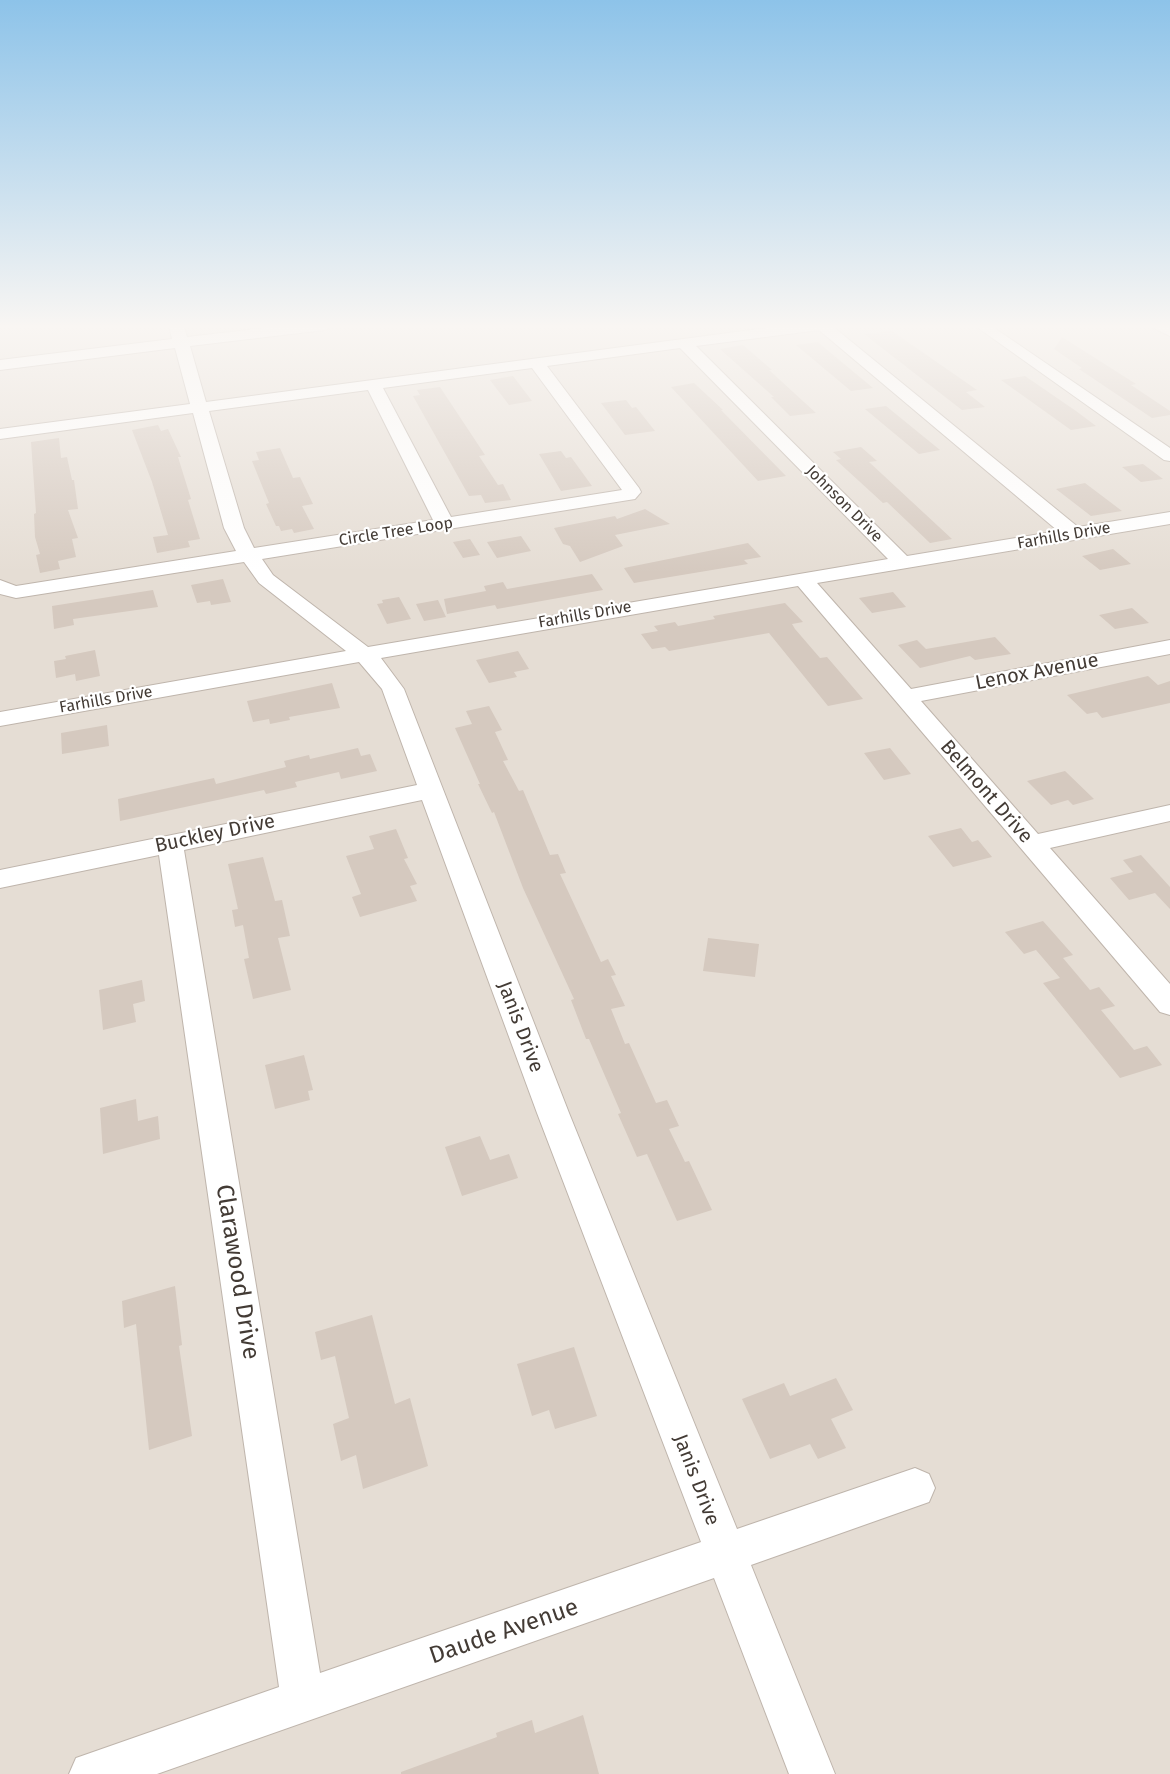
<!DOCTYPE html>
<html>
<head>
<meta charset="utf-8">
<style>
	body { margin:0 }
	canvas { display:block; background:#f1ece5 }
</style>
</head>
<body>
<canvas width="1170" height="1774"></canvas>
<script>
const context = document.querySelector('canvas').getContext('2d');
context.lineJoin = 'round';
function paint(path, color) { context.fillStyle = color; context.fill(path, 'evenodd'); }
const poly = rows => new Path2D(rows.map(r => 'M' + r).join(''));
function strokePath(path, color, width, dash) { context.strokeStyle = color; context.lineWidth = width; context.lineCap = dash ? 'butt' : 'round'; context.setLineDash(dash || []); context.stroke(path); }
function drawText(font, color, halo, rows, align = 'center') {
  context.font = font + ' "Fira Sans",sans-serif'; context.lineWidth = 4.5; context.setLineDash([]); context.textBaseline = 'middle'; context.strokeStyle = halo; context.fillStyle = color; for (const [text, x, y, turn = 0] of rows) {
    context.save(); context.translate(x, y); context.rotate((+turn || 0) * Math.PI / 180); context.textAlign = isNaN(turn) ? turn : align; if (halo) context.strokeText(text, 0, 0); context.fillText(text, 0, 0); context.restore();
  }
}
paint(poly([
	[0,325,1170,325,1170,1774,0,1774]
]), '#e5ddd4');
paint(poly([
	[892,331,977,390,966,392,985,407,962,410,864,334],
	[1062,337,1136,384,1131,385,1170,411,1170,415,1152,418,1079,369,1082,368,1054,349],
	[818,342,826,349,873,388,851,391,796,345],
	[743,345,772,370,769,370,816,413,790,416,771,397,774,397,720,349],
	[513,376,532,401,509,405,490,380],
	[1025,376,1076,411,1096,426,1071,430,1001,380],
	[694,383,723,410,721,410,786,476,758,481,671,387],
	[440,387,485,455,479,456,498,485,503,484,511,500,485,503,481,495,469,496,413,396,420,395,417,390],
	[626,400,632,408,636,407,655,431,625,435,601,403],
	[886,406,940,450,919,454,865,409],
	[158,425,161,431,168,429,181,457,178,457,191,499,188,500,200,539,188,541,190,547,157,553,153,537,168,535,152,482,132,430],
	[59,438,61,458,67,457,72,480,74,480,78,509,68,510,78,538,72,539,76,557,58,561,60,569,40,573,36,555,40,554,35,537,34,514,36,513,31,442],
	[861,447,877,461,869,462,952,539,930,543,887,502,883,503,836,460,841,459,833,452],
	[280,448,293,478,300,477,313,504,302,506,314,529,294,533,292,529,281,531,279,526,276,526,266,504,269,503,252,461,259,460,256,452],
	[561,451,566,458,571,457,592,486,561,491,539,454],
	[1143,464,1163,479,1141,482,1122,467],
	[1085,483,1122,511,1091,516,1056,489],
	[645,509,670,524,615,535,623,546,580,562,570,546,563,544,554,528,615,516,617,519],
	[521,536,531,551,497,558,487,542],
	[470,539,480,555,463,558,453,542],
	[748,543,761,557,744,560,748,564,634,583,624,568],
	[1113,549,1131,564,1100,570,1082,556],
	[592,574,603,590,497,609,495,605,447,614,444,599,486,591,484,586,503,582,507,589],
	[223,579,231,602,211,605,210,601,197,603,191,585],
	[153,590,158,607,73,619,74,625,54,629,52,606],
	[893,592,906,607,872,613,859,598],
	[399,597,411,619,387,624,377,604,383,603,382,600],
	[438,600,446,617,424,621,416,604],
	[785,603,803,622,792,624,795,629,820,658,827,657,863,699,828,706,769,633,669,651,665,647,652,649,641,634,658,631,654,626,675,622,678,626,715,619,713,616],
	[1132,608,1149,623,1115,629,1099,615],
	[995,637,1011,654,975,660,970,656,920,668,898,645,917,640,926,649],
	[95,650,100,676,76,681,75,674,56,678,54,661,66,659,65,656],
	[518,651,529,669,514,672,517,677,489,683,476,660],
	[1148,676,1158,685,1170,681,1170,703,1102,718,1097,712,1087,714,1067,695],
	[332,683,340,708,289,717,290,720,270,724,269,719,253,722,247,701],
	[489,706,502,730,495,732,508,760,503,761,519,791,523,790,550,855,558,854,566,873,560,874,601,962,608,959,616,975,611,976,625,1006,611,1009,625,1044,629,1043,656,1103,667,1100,679,1126,669,1129,685,1162,689,1161,712,1210,677,1221,647,1154,637,1157,618,1114,621,1113,589,1039,586,1039,571,1000,574,999,523,888,494,812,492,813,478,784,480,784,455,728,472,724,466,711],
	[107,725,109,746,62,754,61,733],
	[358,748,361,756,370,754,377,771,341,779,339,772,295,782,297,787,266,794,264,790,120,821,118,799,214,778,216,784,286,767,284,761,309,755,310,759],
	[890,748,911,774,884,780,864,753],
	[1065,771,1094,799,1073,805,1068,800,1051,805,1027,781],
	[961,828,972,842,978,840,992,857,953,867,928,836],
	[396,829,408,858,404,859,417,884,410,886,417,901,360,917,352,897,361,894,346,856,374,849,369,836],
	[1141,855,1170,887,1170,909,1155,893,1129,900,1110,878,1133,872,1123,860],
	[263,857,275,901,282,900,290,936,278,938,291,990,253,999,244,959,249,958,243,925,235,927,232,910,238,909,228,864],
	[1043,921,1073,955,1063,958,1090,990,1099,987,1115,1006,1101,1010,1134,1050,1147,1046,1162,1065,1120,1078,1043,983,1060,978,1036,950,1024,954,1005,932],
	[708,938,759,944,755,977,703,971],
	[142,980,145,1001,133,1004,136,1022,103,1030,99,990],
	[304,1055,313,1090,308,1091,310,1100,275,1109,265,1065],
	[136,1099,138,1121,158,1116,160,1139,103,1154,100,1108],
	[480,1136,490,1160,509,1154,518,1178,462,1196,445,1147],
	[175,1286,182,1345,179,1346,192,1436,149,1450,136,1324,124,1328,122,1301],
	[372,1315,395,1404,410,1398,428,1466,363,1489,356,1455,341,1461,333,1424,349,1418,335,1356,321,1360,315,1332],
	[574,1347,597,1416,555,1429,549,1410,532,1416,517,1364],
	[836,1378,853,1410,831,1419,846,1448,818,1459,810,1444,770,1459,742,1399,784,1383,790,1396],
	[583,1715,599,1774,401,1774,401,1772,497,1737,496,1733,532,1720,535,1733]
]), '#d5c9bf');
const minor = poly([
	[169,325,183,325,187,337,291,325,333,325,325,330,190,346,206,402,789,325,831,325,1078,527,1170,512,1170,524,817,583,911,689,1170,640,1170,654,921,701,1038,834,1170,805,1170,821,1050,848,1170,984,1170,1015,1160,1012,798,586,381,658,404,689,569,1113,737,1529,915,1468,929,1474,935,1488,929,1502,751,1565,835,1774,789,1774,714,1578,157,1774,69,1774,76,1758,279,1687,159,855,0,888,0,870,417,785,382,689,359,662,0,726,0,712,346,651,259,583,244,562,16,598,0,594,0,580,16,586,236,551,224,528,193,413,0,439,0,429,190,404,175,348,0,370,0,360,172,339,169,325],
	[819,330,1058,531,907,556,696,346,819,330],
	[680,348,888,559,368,647,273,575,262,559,635,499,641,492,639,488,547,366,680,348],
	[532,368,622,490,451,517,383,388,532,368],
	[368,390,433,520,254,548,244,528,209,411,368,390],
	[422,800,537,1113,701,1542,320,1673,184,850,422,800],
	[974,325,990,325,1170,448,1170,461,1164,460,974,325],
	[1151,325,1170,325,1170,336,1154,328,1151,325]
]);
strokePath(minor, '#bfb5ac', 2);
paint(minor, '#fff');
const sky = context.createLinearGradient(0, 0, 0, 573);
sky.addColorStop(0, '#8dc3e9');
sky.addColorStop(0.57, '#f9f6f3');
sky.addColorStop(1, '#f9f6f300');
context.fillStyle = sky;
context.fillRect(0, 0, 1170, 573);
drawText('16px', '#433b35', '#fff', [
	["Johnson Drive",844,504,45],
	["Circle Tree Loop",396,532,-9],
	["Farhills Drive",1064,536,-10],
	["Farhills Drive",585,615,-10],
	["Farhills Drive",106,700,-10]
]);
drawText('20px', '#433b35', '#fff', [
	["Lenox Avenue",1037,672,-11],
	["Belmont Drive",986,792,49],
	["Buckley Drive",215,834,-12],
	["Janis Drive",520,1027,69],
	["Janis Drive",696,1480,69]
]);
drawText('24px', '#433b35', '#fff', [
	["Clarawood Drive",237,1272,81],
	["Daude Avenue",504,1632,-19]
]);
</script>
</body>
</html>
